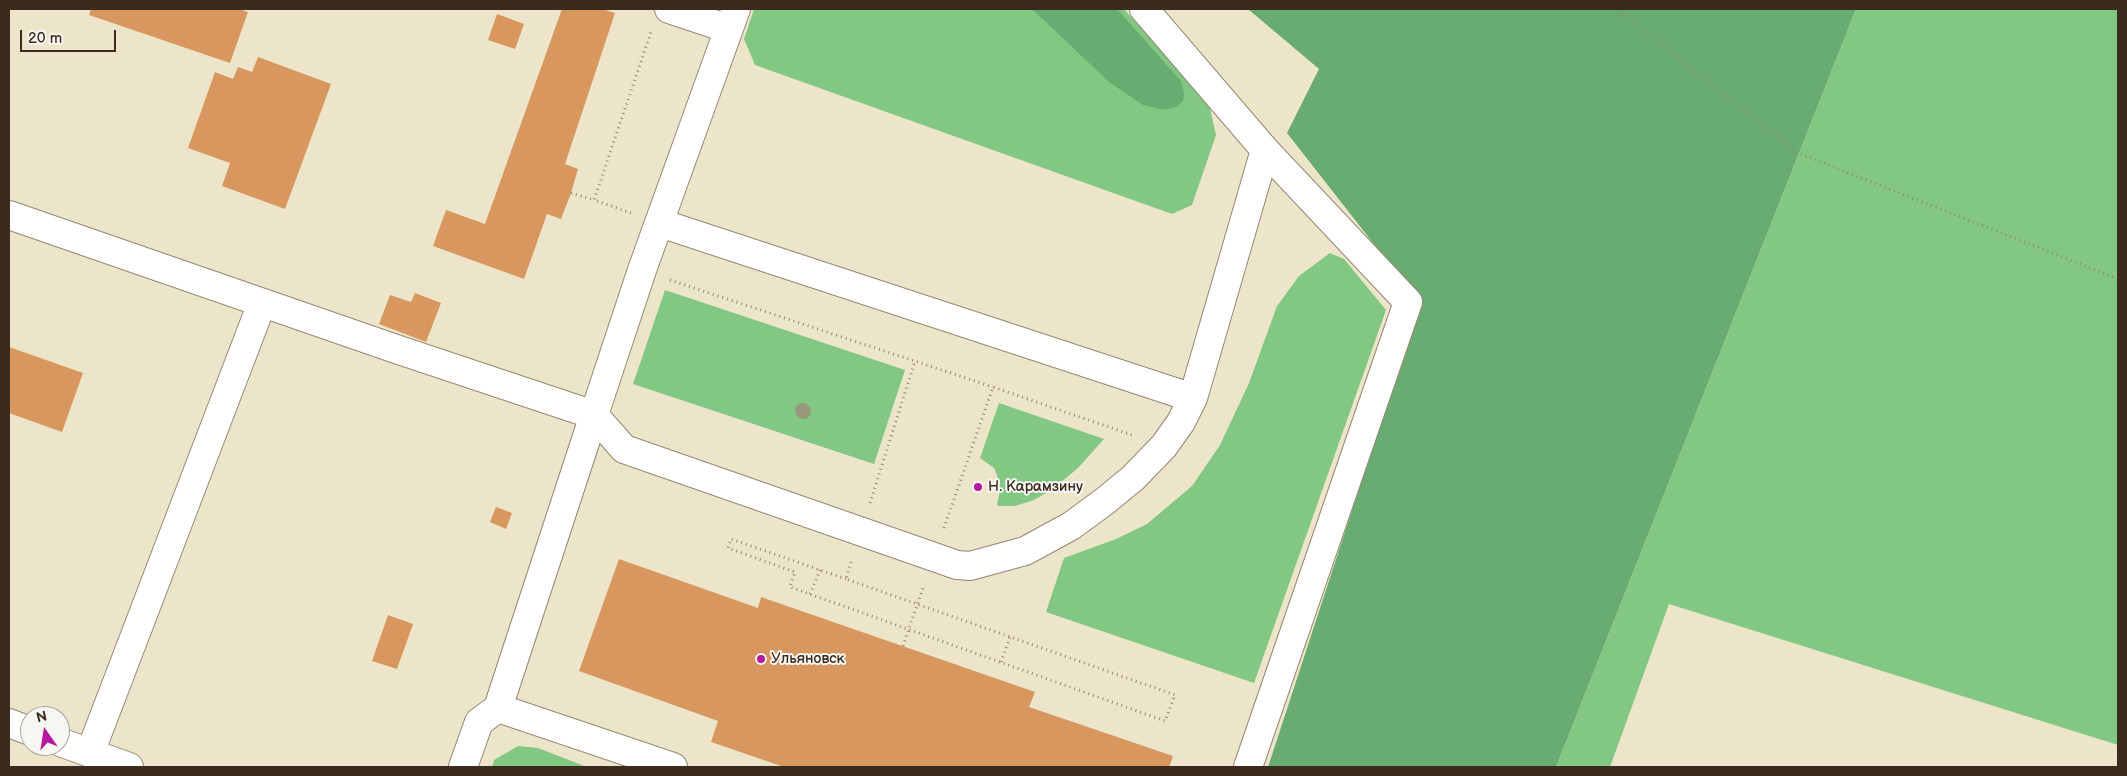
<!DOCTYPE html>
<html>
<head>
<meta charset="utf-8">
<style>
	body { margin:0 }
	#map { position:relative; width:2127px; height:776px; overflow:hidden; background:#ede5ca; font-family:"Balsamiq Sans",sans-serif }
	canvas { display:block }
	.frame { position:absolute; inset:0; border:10px solid #3b2a1e; pointer-events:none }
	.north { position:absolute; left:20px; top:706px; width:50px; height:50px; box-sizing:border-box; background:#f6f6f2; border:1px solid #aba49d; border-radius:50%; rotate:347deg; font-size:14px; font-weight:700; line-height:20px; text-align:center; color:#3b2a1e }
	.north::after { content:''; display:block; margin:auto; width:18px; height:22px; background:#b5179e; clip-path:polygon(50% 0,100% 100%,50% 72%,0 100%) }
	.scale { position:absolute; left:20px; top:30px; width:96px; height:22px; box-sizing:border-box; border:2px solid #3b2a1e; border-top:0; padding-left:6px; font-size:15px; line-height:18px; white-space:nowrap; color:#3b2a1e; -webkit-text-stroke:4px #f6f6f2; paint-order:stroke }
</style>
</head>
<body>
<div id="map">
<canvas width="2127" height="776"></canvas>
<div class="frame"></div>
<div class="north">N</div>
<div class="scale">20 m</div>
</div>
<script>
const context = document.querySelector('canvas').getContext('2d');
context.lineJoin = 'round';
function paint(path, color) { context.fillStyle = color; context.fill(path, 'evenodd'); }
const poly = rows => new Path2D(rows.map(r => 'M' + r).join(''));
function strokePath(path, color, width, dash) { context.strokeStyle = color; context.lineWidth = width; context.lineCap = dash ? 'butt' : 'round'; context.setLineDash(dash || []); context.stroke(path); }
function drawText(font, color, halo, rows, align = 'center') {
  context.font = font + ' "Balsamiq Sans",sans-serif'; context.lineWidth = 4; context.setLineDash([]); context.textBaseline = 'middle'; context.strokeStyle = halo; context.fillStyle = color; for (const [text, x, y, turn = 0] of rows) {
    context.save(); context.translate(x, y); context.rotate((+turn || 0) * Math.PI / 180); context.textAlign = isNaN(turn) ? turn : align; if (halo) context.strokeText(text, 0, 0); context.fillText(text, 0, 0); context.restore();
  }
}
paint(poly([
	[754,9,1124,9,1209,104,1216,135,1192,205,1172,214,755,65,744,39],
	[1856,9,2118,9,2118,745,1669,604,1610,767,1556,767],
	[1330,253,1344,259,1386,310,1254,683,1046,612,1064,558,1116,539,1147,524,1192,486,1220,445,1249,383,1277,306,1299,276],
	[665,290,905,370,874,464,633,384],
	[999,403,1104,439,1078,468,1053,489,1034,500,1015,506,999,506,997,505,1000,490,997,475,994,468,980,458],
	[518,746,538,748,587,767,492,767,494,760]
]), '#82c883');
paint(poly([
	[1032,9,1117,9,1181,81,1184,93,1183,101,1176,107,1164,110,1143,105,1109,82],
	[1248,9,1856,9,1556,767,1268,767,1420,303,1287,133,1319,69]
]), '#69ac71');
paint(poly([
	[91,9,239,9,248,12,230,63,89,15],
	[562,9,602,9,615,13,565,164,578,169,571,193,561,219,547,214,524,279,433,246,446,210,485,224],
	[497,14,524,24,515,49,488,40],
	[258,57,331,84,285,209,222,186,230,163,188,148,215,72,233,79,238,67,252,72],
	[415,293,441,303,426,342,379,324,390,295,411,302],
	[9,347,83,373,62,432,9,413],
	[496,507,512,513,506,529,490,522],
	[619,559,758,608,761,597,1035,692,1029,707,1173,756,1169,767,784,767,711,742,718,721,579,671],
	[388,615,413,624,397,669,372,661]
]), '#d7975e');
const minor = poly([
	[669,9,729,29],
	[736,9,642,270,594,415,624,449,957,565,970,566,1025,551,1071,526,1105,501,1133,478,1164,446,1181,422,1193,398],
	[9,215,396,349,594,415,498,708,673,767],
	[660,223,1193,398,1265,150,1144,9],
	[9,723,30,731],
	[60,742,129,767],
	[90,753,262,303],
	[463,767,479,722,498,708],
	[1248,767,1408,302,1265,150]
]);
strokePath(minor, '#948874', 30);
strokePath(poly([
	[1616,9,1798,153,2118,279],
	[571,193,594,200],
	[631,213,594,200,651,32],
	[670,280,993,387],
	[870,503,915,361],
	[944,528,993,387,1132,435],
	[846,579,731,539,728,548,795,572,790,587,1165,721,1175,695,846,579,852,559],
	[810,594,820,570],
	[903,646,924,585],
	[1001,662,1010,637]
]), '#948874', 3, [1, 4]);
strokePath(minor, '#fff', 28);
context.fillStyle = '#97987c';
for (const [x, y] of [
	[803,411]
]) { context.beginPath(); context.arc(x, y, 8, 0, 2 * Math.PI); context.fill(); }
for (const [x, y, r, color] of [
	[978,487,5,"#b5179e"],
	[761,659,5,"#b5179e"]
]) { const dot = new Path2D(); dot.arc(x, y, r, 0, 2 * Math.PI); context.fillStyle = color; context.fill(dot); strokePath(dot, '#f6f6f2', 2); }
drawText('15px', '#3b2a1e', '#f6f6f2', [
	["Н. Карамзину",988,487],
	["Ульяновск",771,659]
], 'left');
</script>
</body>
</html>
